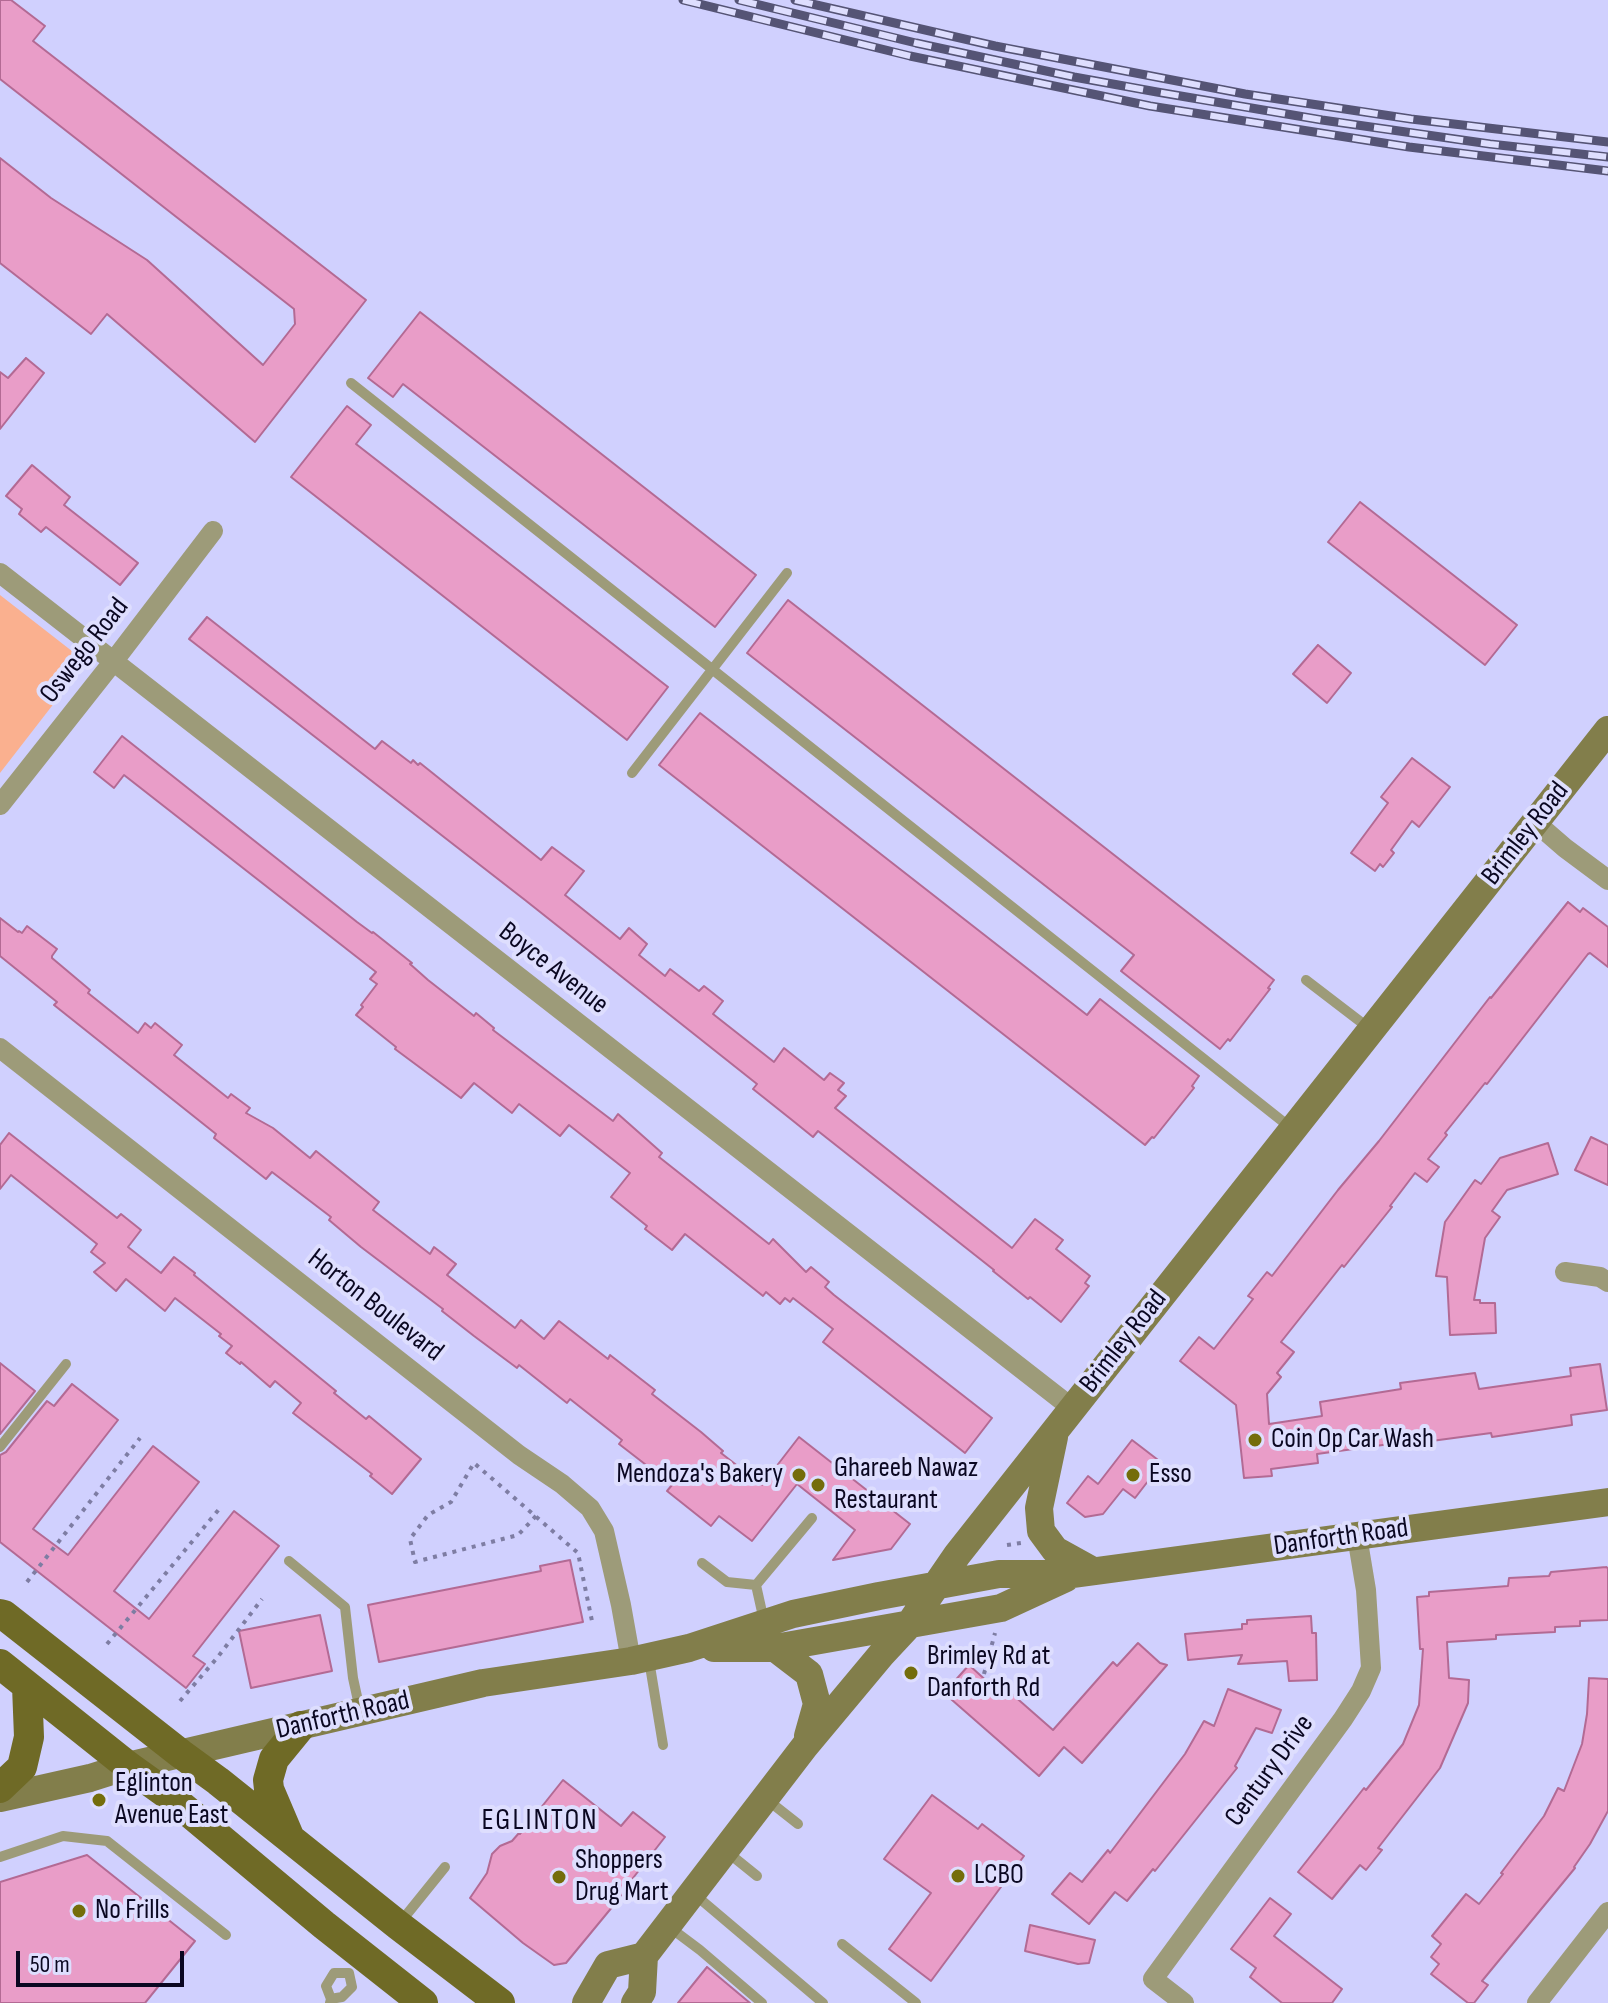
<!DOCTYPE html>
<html>
<head>
<meta charset="utf-8">
<style>
	body { margin:0 }
	#map { position:relative; width:1608px; height:2003px; overflow:hidden; background:#d0d0fe; font-family:"Sofia Sans Condensed",sans-serif }
	canvas { display:block }
	.scale { position:absolute; left:16px; top:1951px; width:168px; height:36px; box-sizing:border-box; border:4px solid #0a0721; border-top:0; padding-left:10px; font-size:24px; line-height:28px; white-space:nowrap; color:#0a0721; -webkit-text-stroke:6px #dedefe; paint-order:stroke }
</style>
</head>
<body>
<div id="map">
<canvas width="1608" height="2003"></canvas>
<div class="scale">50 m</div>
</div>
<script>
const context = document.querySelector('canvas').getContext('2d');
context.lineJoin = 'round';
function paint(path, color) { context.fillStyle = color; context.fill(path, 'evenodd'); }
const poly = rows => new Path2D(rows.map(r => 'M' + r).join(''));
function strokePath(path, color, width, dash) { context.strokeStyle = color; context.lineWidth = width; context.lineCap = dash ? 'butt' : 'round'; context.setLineDash(dash || []); context.stroke(path); }
function drawText(font, color, halo, rows, align = 'center') {
  context.font = font + ' "Sofia Sans Condensed",sans-serif'; context.lineWidth = 8; context.setLineDash([]); context.textBaseline = 'middle'; context.strokeStyle = halo; context.fillStyle = color; for (const [text, x, y, turn = 0] of rows) {
    context.save(); context.translate(x, y); context.rotate((+turn || 0) * Math.PI / 180); context.textAlign = isNaN(turn) ? turn : align; if (halo) context.strokeText(text, 0, 0); context.fillText(text, 0, 0); context.restore();
  }
}
paint(poly([
	[0,595,86,662,0,773]
]), '#fab08f');
const building = poly([
	[0,0,11,0,45,26,33,41,366,300,255,442,107,314,91,334,0,263,0,158,51,198,147,260,263,365,295,324,294,309,0,79,0,0],
	[420,312,756,575,715,627,403,384,393,397,368,378,420,312],
	[26,358,44,373,0,429,0,372,8,378,26,358],
	[347,406,371,425,356,444,668,687,627,740,291,477,347,406],
	[32,465,70,497,64,505,138,563,120,585,46,527,41,532,19,514,22,509,6,496,32,465],
	[1360,502,1517,625,1485,665,1328,542,1360,502],
	[788,600,1274,980,1268,988,1270,989,1230,1041,1228,1039,1220,1049,1121,971,1134,955,747,653,788,600],
	[207,617,375,749,382,741,411,763,413,760,418,765,420,763,541,860,552,847,584,871,565,895,620,939,629,928,647,944,639,955,665,976,670,969,699,991,704,986,723,1001,713,1014,774,1062,784,1048,824,1080,830,1073,844,1083,838,1090,846,1096,835,1108,1012,1248,1035,1219,1063,1240,1056,1249,1090,1276,1085,1283,1089,1286,1061,1322,1030,1297,1028,1299,993,1271,994,1270,818,1131,813,1137,792,1120,753,1089,757,1084,525,900,189,639,207,617],
	[1318,645,1351,673,1327,703,1293,674,1318,645],
	[700,713,1087,1015,1100,999,1199,1076,1192,1086,1194,1088,1154,1138,1152,1137,1145,1145,659,765,700,713],
	[122,736,357,922,372,933,373,932,412,963,410,964,428,980,474,1016,476,1013,494,1028,493,1030,613,1121,618,1114,662,1153,659,1157,769,1244,773,1239,806,1272,811,1267,829,1282,825,1287,834,1295,992,1418,965,1453,823,1342,833,1329,793,1298,790,1302,785,1298,780,1304,766,1292,763,1296,685,1234,672,1250,645,1229,647,1226,611,1197,630,1173,569,1125,560,1136,519,1104,512,1113,474,1083,461,1098,395,1049,396,1047,356,1015,363,1007,361,1005,377,984,370,979,376,972,124,775,114,788,94,772,122,736],
	[1412,758,1450,787,1419,827,1412,821,1391,850,1394,853,1383,867,1380,864,1375,871,1351,853,1388,803,1381,797,1412,758],
	[1568,902,1580,912,1583,908,1608,927,1608,967,1590,953,1588,954,1487,1084,1485,1083,1445,1133,1447,1135,1428,1159,1439,1167,1427,1182,1415,1173,1390,1206,1392,1207,1344,1267,1342,1265,1281,1342,1294,1352,1277,1373,1281,1377,1267,1394,1269,1424,1322,1416,1320,1402,1401,1389,1400,1383,1475,1373,1479,1389,1571,1376,1570,1368,1600,1364,1607,1410,1571,1415,1572,1425,1492,1437,1491,1433,1424,1442,1423,1437,1390,1442,1390,1444,1317,1454,1318,1463,1271,1469,1272,1476,1244,1478,1236,1405,1180,1361,1199,1337,1214,1349,1253,1299,1248,1296,1267,1272,1272,1276,1338,1190,1379,1141,1490,997,1491,998,1568,902],
	[0,918,18,932,19,931,22,933,27,926,57,949,52,956,52,958,90,990,88,993,138,1033,145,1023,151,1028,155,1023,182,1045,174,1055,228,1098,231,1094,250,1108,246,1113,273,1128,310,1158,316,1151,332,1164,379,1202,373,1210,430,1254,434,1247,456,1264,447,1275,515,1328,521,1320,544,1339,559,1321,608,1359,610,1355,655,1390,652,1394,701,1432,723,1451,721,1453,762,1485,799,1437,910,1524,891,1549,833,1560,855,1530,797,1484,752,1541,719,1516,711,1526,667,1491,672,1485,619,1444,622,1440,570,1399,567,1403,519,1365,517,1368,474,1336,442,1311,443,1309,361,1247,329,1220,331,1217,272,1172,266,1179,214,1138,216,1134,54,1005,57,1002,0,956,0,918],
	[9,1133,117,1218,121,1214,141,1230,128,1247,161,1273,174,1257,195,1273,194,1275,336,1391,334,1393,366,1419,369,1416,421,1459,392,1494,370,1476,372,1474,293,1413,301,1403,275,1381,270,1387,241,1362,240,1364,226,1353,232,1346,219,1336,221,1334,175,1298,165,1311,126,1279,116,1291,94,1272,105,1263,91,1252,97,1244,11,1175,0,1189,0,1145,9,1133],
	[1591,1137,1608,1145,1608,1185,1575,1170,1591,1137],
	[1548,1143,1558,1174,1507,1190,1492,1211,1500,1217,1485,1238,1474,1300,1480,1300,1480,1303,1495,1303,1496,1333,1450,1335,1447,1277,1436,1276,1445,1222,1475,1180,1481,1184,1500,1158,1548,1143],
	[0,1363,35,1391,0,1434,0,1363],
	[72,1384,118,1420,33,1529,68,1555,153,1446,199,1482,114,1591,149,1619,234,1511,279,1546,193,1656,205,1664,186,1688,0,1542,0,1455,6,1452,47,1401,54,1406,72,1384],
	[1132,1440,1162,1463,1135,1498,1123,1489,1103,1514,1085,1517,1067,1503,1088,1476,1098,1484,1132,1440],
	[570,1560,583,1622,379,1662,368,1605,541,1571,540,1566,570,1560],
	[1606,1567,1608,1568,1608,1620,1580,1621,1580,1626,1555,1627,1555,1632,1496,1635,1496,1639,1447,1642,1449,1678,1469,1680,1468,1703,1440,1768,1378,1848,1382,1850,1366,1870,1360,1865,1332,1899,1298,1872,1364,1788,1366,1790,1403,1744,1419,1705,1423,1649,1420,1649,1417,1597,1429,1596,1429,1592,1508,1586,1509,1578,1549,1576,1551,1572,1606,1567],
	[320,1615,332,1671,251,1688,239,1631,320,1615],
	[1311,1616,1312,1633,1316,1633,1317,1680,1289,1681,1287,1661,1238,1664,1242,1655,1188,1660,1185,1634,1242,1629,1242,1624,1247,1624,1247,1620,1311,1616],
	[1138,1643,1160,1663,1167,1665,1082,1763,1064,1747,1039,1776,944,1693,969,1665,991,1685,996,1680,1053,1730,1113,1662,1117,1666,1138,1643],
	[1589,1678,1608,1679,1608,1811,1590,1844,1574,1867,1575,1868,1482,1981,1488,1985,1474,2003,1468,2003,1431,1974,1439,1964,1431,1957,1441,1944,1432,1936,1466,1894,1479,1904,1503,1874,1501,1873,1544,1816,1558,1788,1564,1791,1582,1744,1587,1714,1589,1678],
	[1228,1689,1281,1710,1272,1733,1256,1728,1235,1766,1237,1768,1155,1871,1153,1869,1127,1901,1115,1892,1089,1924,1052,1894,1070,1873,1082,1882,1108,1850,1110,1853,1185,1754,1204,1721,1214,1726,1228,1689],
	[563,1780,621,1826,633,1812,665,1837,626,1887,627,1889,566,1963,554,1965,523,1943,470,1898,487,1873,492,1854,500,1846,512,1841,519,1833,520,1834,563,1780],
	[932,1795,978,1829,982,1824,1024,1856,931,1981,889,1949,931,1893,884,1859,932,1795],
	[87,1855,195,1941,145,2003,0,2003,0,1882,87,1855],
	[1270,1898,1291,1914,1274,1936,1342,1989,1332,2003,1282,2003,1250,1977,1256,1968,1231,1949,1270,1898],
	[1030,1925,1095,1940,1089,1963,1078,1964,1025,1951,1030,1925],
	[707,1967,750,2003,678,2003,707,1967]
]);
paint(building, '#e99dc8');
strokePath(building, '#b36a94', 2);
strokePath(poly([
	[536,1516,518,1535,415,1562,410,1539,428,1515,451,1502,474,1463,578,1553,593,1626],
	[1007,1545,1021,1543],
	[27,1582,140,1438],
	[107,1644,220,1508],
	[984,1674,995,1633],
	[180,1701,217,1658,262,1599]
]), '#7e7da3', 4, [4, 6]);
strokePath(poly([
	[351,383,1291,1128],
	[632,773,787,573],
	[1306,980,1370,1029],
	[0,1447,66,1364],
	[289,1561,345,1607,353,1678,360,1710],
	[702,1563,727,1582,756,1585],
	[764,1621,756,1585,812,1518],
	[649,1660,663,1745],
	[765,1798,798,1824],
	[726,1851,757,1876],
	[0,1857,63,1836,107,1841,226,1935],
	[693,1893,823,2003],
	[399,1924,445,1867],
	[668,1926,700,1950,762,2003],
	[842,1944,916,2003],
	[331,1999,342,1997,352,1987,349,1973],
	[330,2003,331,1999,326,1986,334,1973,349,1973]
]), '#9d9b79', 10);
strokePath(poly([
	[0,573,1072,1408],
	[0,805,113,662,213,531],
	[1535,822,1565,848,1608,880],
	[0,1048,519,1455,562,1484,590,1508,604,1531,621,1605,631,1661],
	[1565,1272,1600,1277,1608,1282],
	[1184,2003,1153,1979,1343,1719,1361,1691,1371,1668,1366,1590,1357,1536],
	[1537,2003,1608,1912]
]), '#9d9b79', 20);
strokePath(poly([
	[1054,1437,1039,1508,1041,1531,1055,1550,1093,1571],
	[714,1648,775,1648,1001,1608,1066,1578],
	[775,1648,809,1674,817,1704,808,1736],
	[0,1798,90,1778,128,1766,483,1683,631,1661,689,1648,793,1614,879,1596,999,1574,1074,1574,1608,1502],
	[586,2003,608,1965,644,1956],
	[635,2003,642,1992,644,1956,805,1746,881,1655,909,1625,957,1555,1608,730]
]), '#827e4b', 28);
strokePath(poly([
	[0,1614,4,1615,181,1754,218,1781,398,1925,500,2003],
	[0,1664,128,1766,167,1794,324,1925,423,2003],
	[0,1788,22,1767,29,1737,27,1686],
	[289,1836,269,1789,268,1780,274,1759,301,1726]
]), '#6f6a26', 30);
const rail = poly([
	[683,0,910,56,1150,106,1409,147,1608,171],
	[739,0,916,43,1074,77,1157,92,1322,120,1490,144,1608,157],
	[795,0,995,46,1245,94,1411,119,1608,142]
]);
strokePath(rail, '#555475', 9);
strokePath(rail, '#dedefe', 6, [18]);
for (const [x, y, r, color] of [
	[1255,1440,8,"#746d0b"],
	[799,1475,8,"#746d0b"],
	[1133,1475,8,"#746d0b"],
	[818,1485,8,"#746d0b"],
	[911,1673,8,"#746d0b"],
	[99,1800,8,"#746d0b"],
	[958,1876,8,"#746d0b"],
	[559,1877,8,"#746d0b"],
	[79,1911,8,"#746d0b"]
]) { const dot = new Path2D(); dot.arc(x, y, r, 0, 2 * Math.PI); context.fillStyle = color; context.fill(dot); strokePath(dot, '#dedefe', 3); }
drawText('28px', '#0a0721', '#dedefe', [
	["Oswego Road",85,651,-52],
	["Brimley Road",1526,834,-52],
	["Boyce Avenue",553,969,38],
	["Horton Boulevard",375,1306,38],
	["Brimley Road",1124,1342,-52],
	["Danforth Road",1341,1538,-8],
	["Danforth Road",343,1716,-13],
	["Century Drive",1270,1771,-54]
]);
drawText('28px', '#0a0721', '#dedefe', [
	["Coin Op Car Wash",1271,1440],
	["Ghareeb Nawaz",834,1469],
	["Restaurant",834,1501],
	["Mendoza's Bakery",783,1475,"right"],
	["Esso",1149,1475],
	["Brimley Rd at",927,1657],
	["Danforth Rd",927,1689],
	["Eglinton",115,1784],
	["Avenue East",115,1816],
	["Shoppers",575,1861],
	["Drug Mart",575,1893],
	["LCBO",974,1876],
	["No Frills",95,1911]
], 'left');
context.letterSpacing = '2px';
drawText('30px', '#0a0721', '#dedefe', [
	["EGLINTON",540,1821]
]);
context.letterSpacing = '0px';
</script>
</body>
</html>
